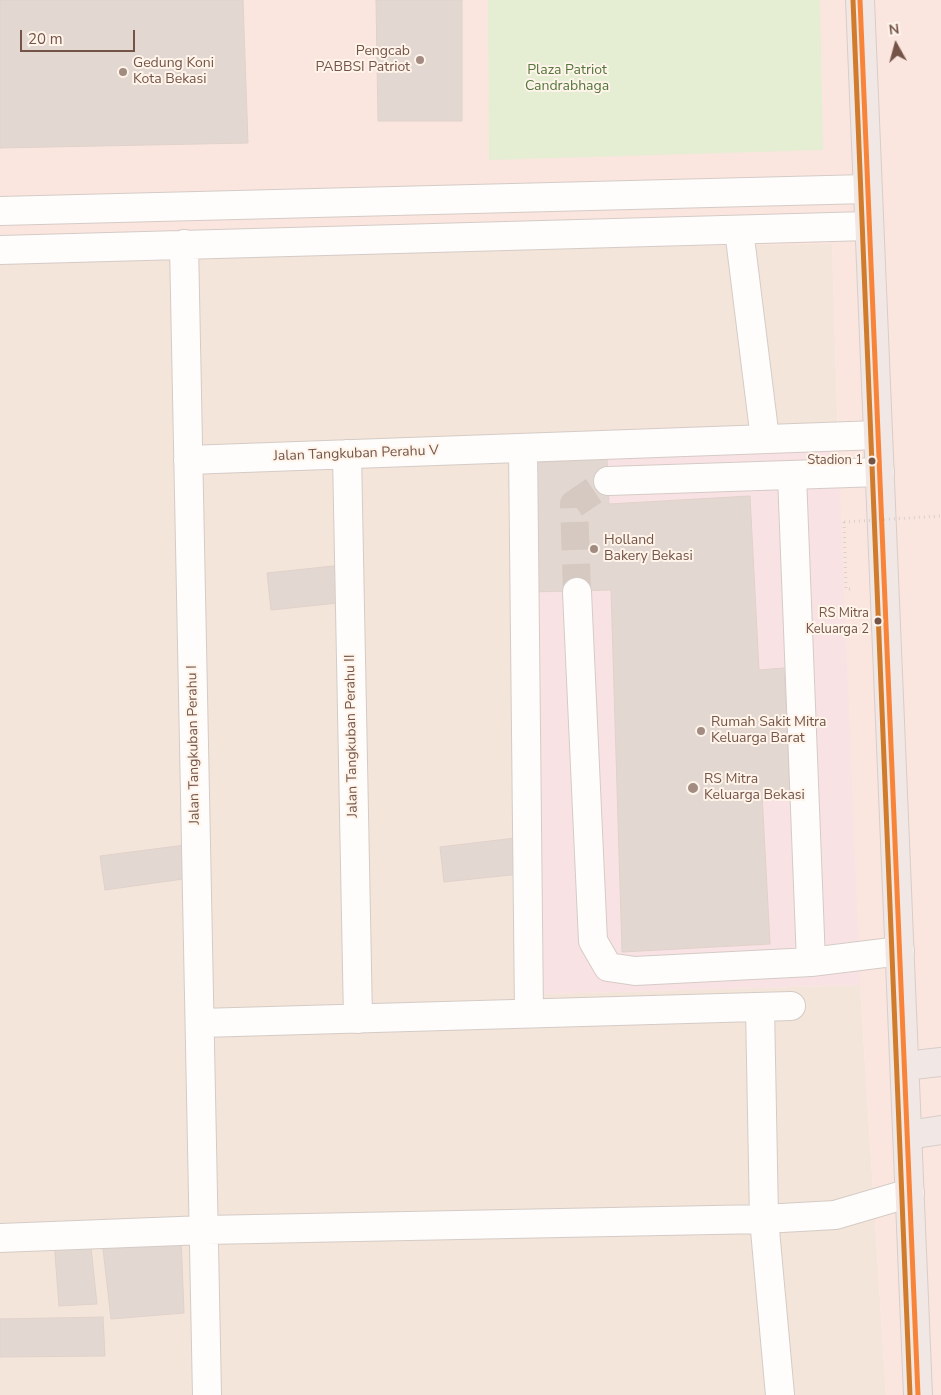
<!DOCTYPE html>
<html>
<head>
<meta charset="utf-8">
<style>
	body { margin:0 }
	#map { position:relative; width:941px; height:1395px; overflow:hidden; background:#f7f0e9; font-family:"Nunito Sans",sans-serif }
	canvas { display:block }
	.north { position:absolute; left:871px; top:20px; width:50px; height:50px; -webkit-text-stroke:4px #fff4ea; paint-order:stroke; rotate:353deg; font-size:14px; font-weight:700; line-height:20px; text-align:center; color:#755448 }
	.north::after { content:''; display:block; margin:auto; width:18px; height:22px; background:#755448; clip-path:polygon(50% 0,100% 100%,50% 72%,0 100%) }
	.scale { position:absolute; left:20px; top:30px; width:115px; height:22px; box-sizing:border-box; border:2px solid #755448; border-top:0; padding-left:6px; font-size:15px; line-height:18px; white-space:nowrap; color:#755448; -webkit-text-stroke:4px #fff4ea; paint-order:stroke }
</style>
</head>
<body>
<div id="map">
<canvas width="941" height="1395"></canvas>
<div class="north">N</div>
<div class="scale">20 m</div>
</div>
<script>
const context = document.querySelector('canvas').getContext('2d');
context.lineJoin = 'round';
function paint(path, color) { context.fillStyle = color; context.fill(path, 'evenodd'); }
const poly = rows => new Path2D(rows.map(r => 'M' + r).join(''));
function strokePath(path, color, width, dash) { context.strokeStyle = color; context.lineWidth = width; context.lineCap = dash ? 'butt' : 'round'; context.setLineDash(dash || []); context.stroke(path); }
function drawText(font, color, halo, rows, align = 'center') {
  context.font = font + ' "Nunito Sans",sans-serif'; context.lineWidth = 4; context.setLineDash([]); context.textBaseline = 'middle'; context.strokeStyle = halo; context.fillStyle = color; for (const [text, x, y, turn = 0] of rows) {
    context.save(); context.translate(x, y); context.rotate((+turn || 0) * Math.PI / 180); context.textAlign = isNaN(turn) ? turn : align; if (halo) context.strokeText(text, 0, 0); context.fillText(text, 0, 0); context.restore();
  }
}
paint(poly([
	[832,243,838,440,540,994,860,985,886,1395,0,1395,0,257]
]), '#f3e5d9');
paint(poly([
	[0,0,941,0,941,1395,886,1395,860,985,540,994,838,440,832,244,0,257]
]), '#fae6df');
paint(poly([
	[838,440,860,985,540,994,526,454]
]), '#f9e2e3');
paint(poly([
	[488,0,820,0,823,150,489,160]
]), '#e5edd3');
const building = poly([
	[0,0,243,0,248,143,0,148,0,0],
	[376,0,462,0,462,121,378,121,376,0],
	[607,459,609,504,750,496,759,670,784,668,790,792,762,794,770,944,622,952,611,590,529,592,527,463,607,459],
	[343,565,347,602,271,610,267,573,343,565],
	[515,838,520,874,444,882,440,847,515,838],
	[185,845,190,878,105,890,100,856,185,845],
	[181,1236,184,1313,111,1319,102,1240,181,1236],
	[90,1238,97,1304,59,1306,54,1241,90,1238],
	[103,1317,105,1356,0,1357,0,1319,103,1317]
]);
paint(building, '#e3d8d1');
strokePath(building, '#e0d2cb', 1);
strokePath(poly([
	[577,592,574,504,608,481]
]), '#d6c9c1', 28, [28, 14]);
const minor = poly([
	[0,211,867,189],
	[739,230,765,439],
	[184,244,207,1395],
	[0,250,868,226],
	[523,448,529,1013],
	[347,454,358,1019],
	[188,460,878,435],
	[792,476,811,962],
	[608,481,880,472],
	[577,592,593,941,608,967,635,971,811,962,900,951],
	[760,1007,764,1219,780,1395],
	[201,1023,791,1006],
	[0,1238,205,1230,764,1219,835,1215,910,1193]
]);
const highway = poly([
	[860,0,918,1395],
	[905,1066,941,1062],
	[908,1135,941,1130]
]);
strokePath(minor, '#d5cbc6', 30);
strokePath(highway, '#d8cdc8', 30);
strokePath(poly([
	[844,522,846,589,851,589]
]), '#dad0cc', 3, [1, 4]);
strokePath(minor, '#fefdfc', 28);
strokePath(highway, '#f1e7e4', 28);
strokePath(poly([
	[844,522,941,516]
]), '#dad0cc', 3, [1, 4]);
strokePath(poly([
	[860,0,918,1395]
]), '#f88439', 5);
strokePath(poly([
	[853,0,910,1395]
]), '#d17c2c', 5);
for (const [x, y, r, color] of [
	[420,60,5,"#a28b80"],
	[123,72,5,"#a28b80"],
	[872,461,4.5,"#755448"],
	[594,549,5,"#a28b80"],
	[878,621,4.5,"#755448"],
	[701,731,5,"#a28b80"],
	[693,788,6,"#a28b80"]
]) { const dot = new Path2D(); dot.arc(x, y, r, 0, 2 * Math.PI); context.fillStyle = color; context.fill(dot); strokePath(dot, '#fff4ea', 2); }
drawText('13px', '#755448', '#fff4ea', [
	["Stadion 1",863,461],
	["RS Mitra",869,614],
	["Keluarga 2",869,630]
], 'right');
drawText('14px', '#755448', '#fff4ea', [
	["Pengcab",410,52,"right"],
	["PABBSI Patriot",410,68,"right"],
	["Gedung Koni",133,64],
	["Kota Bekasi",133,80],
	["Holland",604,541],
	["Bakery Bekasi",604,557],
	["Rumah Sakit Mitra",711,723],
	["Keluarga Barat",711,739],
	["RS Mitra",704,780],
	["Keluarga Bekasi",704,796]
], 'left');
drawText('14px', '#54763d', '#fff4ea', [
	["Plaza Patriot",567,71],
	["Candrabhaga",567,87]
]);
drawText('14px', '#755448', '#fff4ea', [
	["Jalan Tangkuban Perahu V",356,454,-2],
	["Jalan Tangkuban Perahu II",352,736,-91],
	["Jalan Tangkuban Perahu I",194,745,-91]
]);
</script>
</body>
</html>
